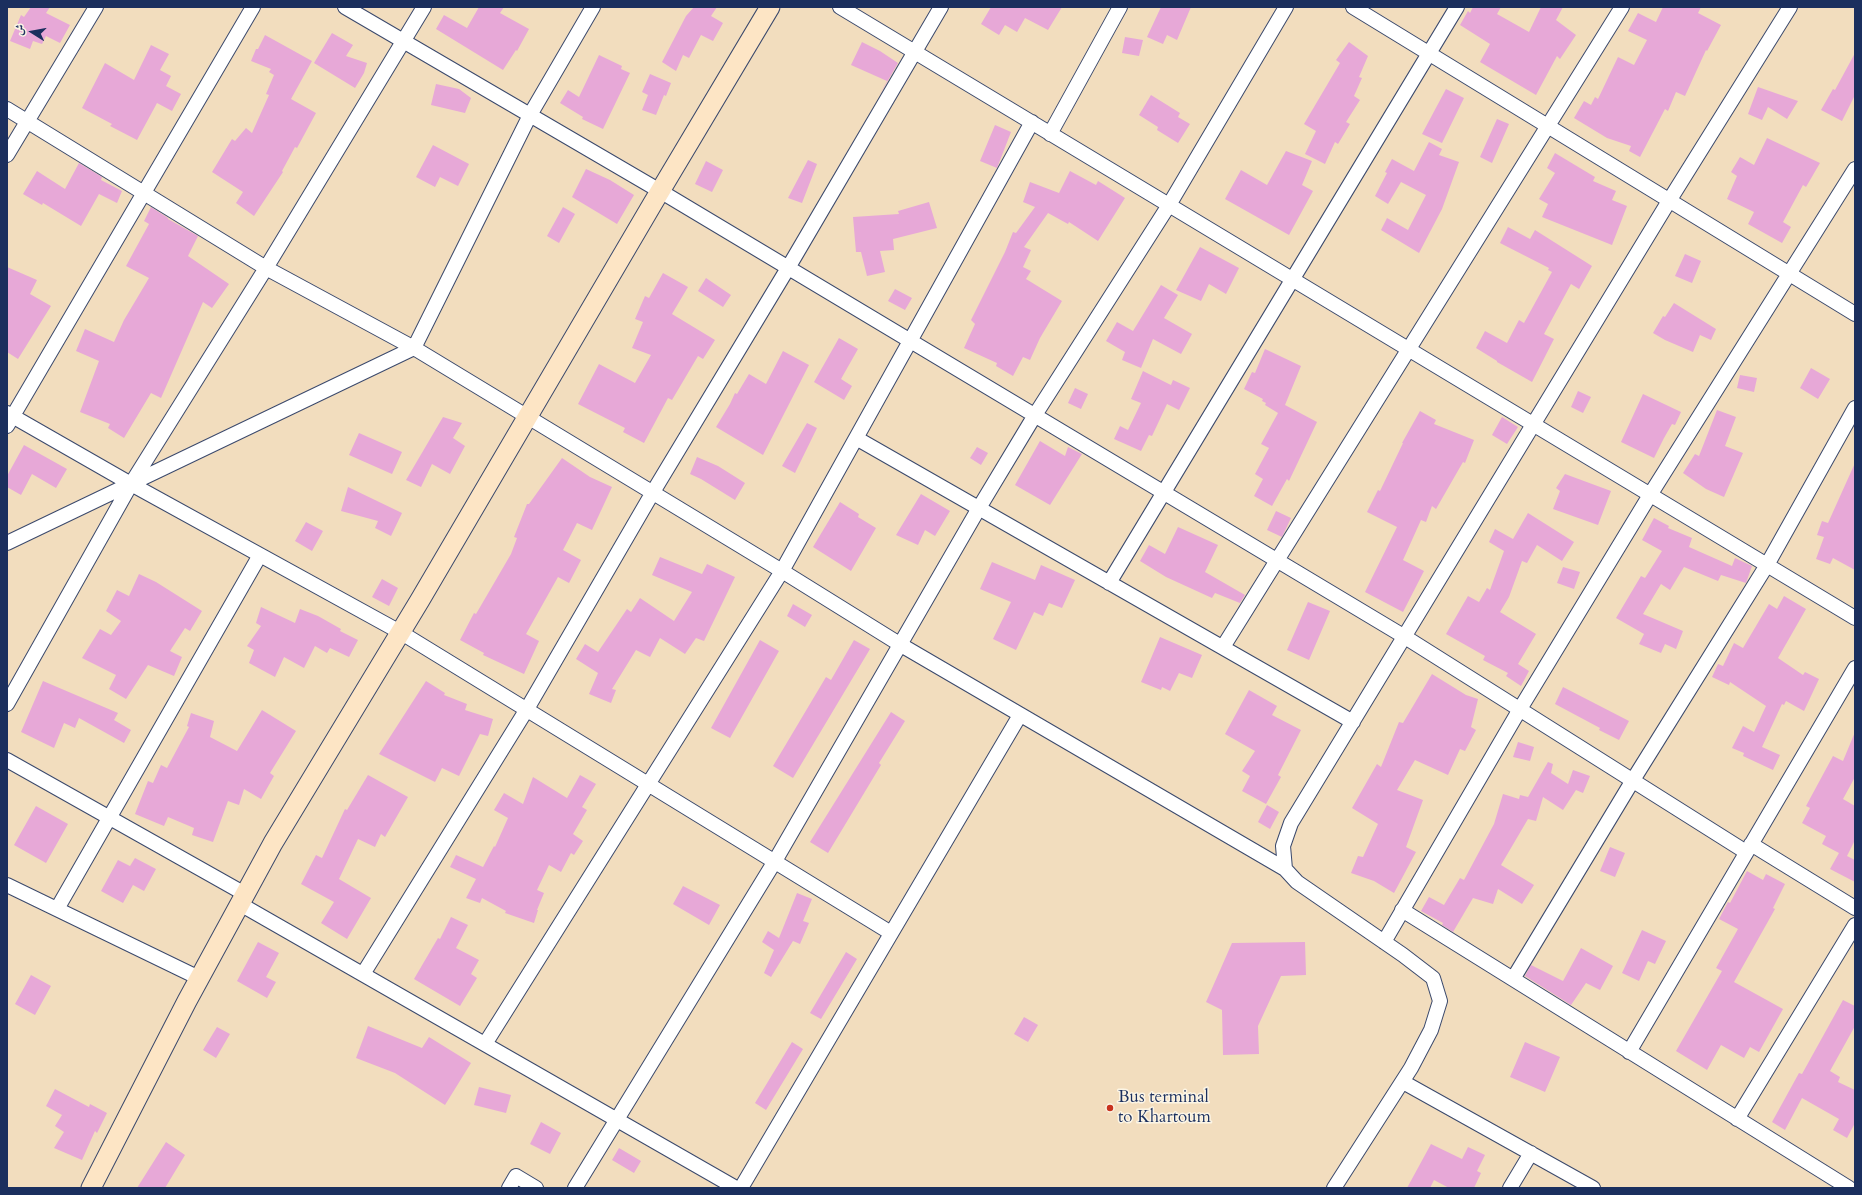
<!DOCTYPE html>
<html>
<head>
<meta charset="utf-8">
<style>
	body { margin:0 }
	#map { position:relative; width:1862px; height:1195px; overflow:hidden; background:#f2ddbe; font-family:Cardo,Amiri,serif }
	canvas { display:block }
	.frame { position:absolute; inset:0; border:8px solid #1b2f5e; pointer-events:none }
	.north { position:absolute; left:12px; top:12px; width:40px; height:40px; -webkit-text-stroke:3px #fcf5e5; paint-order:stroke; rotate:281deg; font-size:11px; font-weight:700; line-height:16px; text-align:center; color:#1b2f5e }
	.north::after { content:''; display:block; margin:auto; width:14px; height:18px; background:#1b2f5e; clip-path:polygon(50% 0,100% 100%,50% 72%,0 100%) }
</style>
</head>
<body>
<div id="map">
<canvas width="1862" height="1195"></canvas>
<div class="frame"></div>
<div class="north">ش</div>
</div>
<script>
const context = document.querySelector('canvas').getContext('2d');
context.lineJoin = 'round';
function paint(path, color) { context.fillStyle = color; context.fill(path, 'evenodd'); }
const poly = rows => new Path2D(rows.map(r => 'M' + r).join(''));
function strokePath(path, color, width, dash) { context.strokeStyle = color; context.lineWidth = width; context.lineCap = dash ? 'butt' : 'round'; context.setLineDash(dash || []); context.stroke(path); }
function drawText(font, color, halo, rows, align = 'center') {
  context.font = font + ' Cardo,serif'; context.lineWidth = 3; context.setLineDash([]); context.textBaseline = 'middle'; context.strokeStyle = halo; context.fillStyle = color; for (const [text, x, y, turn = 0] of rows) {
    context.save(); context.translate(x, y); context.rotate((+turn || 0) * Math.PI / 180); context.textAlign = isNaN(turn) ? turn : align; if (halo) context.strokeText(text, 0, 0); context.fillText(text, 0, 0); context.restore();
  }
}
paint(poly([
	[31,7,50,7,46,13,70,25,60,43,46,36,42,44,33,41,30,49,10,41,21,15,24,17],
	[479,7,504,7,500,13,529,29,517,51,516,50,503,70,436,29,444,15,467,28],
	[694,7,717,7,711,16,723,23,713,41,701,35,689,58,683,55,676,71,662,62,686,16],
	[991,7,1062,7,1048,30,1025,18,1017,32,1005,25,999,35,981,24],
	[1161,7,1191,7,1177,40,1167,35,1163,44,1147,37],
	[1473,7,1501,7,1497,14,1529,32,1541,7,1563,7,1556,20,1576,35,1560,59,1557,56,1536,95,1480,62,1490,44,1460,25,1468,11,1470,13],
	[1663,7,1701,7,1698,13,1721,25,1707,51,1706,50,1685,96,1676,92,1668,111,1665,109,1640,157,1629,151,1631,146,1607,138,1574,118,1584,101,1591,105,1595,97,1598,99,1618,57,1634,65,1647,40,1628,31,1638,13,1656,22],
	[332,33,353,45,346,56,367,63,364,73,355,88,314,63],
	[265,35,312,61,291,99,316,113,297,148,295,147,282,171,283,172,254,216,236,203,243,192,212,172,232,139,235,141,246,128,252,133,269,95,266,94,274,75,269,72,271,69,251,61,256,49,258,49],
	[1125,37,1143,40,1139,56,1122,53],
	[862,42,880,51,898,63,879,96,887,81,851,65],
	[1349,42,1368,56,1359,77,1362,78,1354,96,1360,100,1346,122,1350,124,1338,144,1335,142,1325,164,1305,154,1316,131,1304,124,1340,63,1336,60],
	[151,45,169,54,160,70,171,76,166,86,181,94,172,111,157,103,137,140,110,126,112,124,82,108,105,63,134,80],
	[1855,53,1855,95,1842,121,1821,110,1833,89,1835,90],
	[599,55,622,66,621,69,630,73,603,129,582,119,583,117,560,103,568,90,579,97],
	[650,74,671,83,666,96,664,95,656,115,642,110,648,95,642,92],
	[436,84,459,89,471,98,465,113,431,105],
	[1758,87,1798,101,1787,119,1768,107,1762,120,1748,114],
	[1446,89,1464,98,1442,143,1422,134],
	[1151,95,1180,113,1178,117,1190,124,1178,143,1157,130,1158,127,1139,115],
	[1497,119,1509,124,1492,163,1480,157],
	[995,125,1011,132,997,168,980,161],
	[1767,138,1820,163,1806,187,1803,185,1783,222,1791,227,1782,243,1748,224,1754,212,1727,199,1737,176,1731,172,1740,157,1754,165],
	[1429,142,1442,149,1439,155,1459,162,1442,209,1419,253,1381,230,1387,218,1408,230,1426,195,1401,182,1388,204,1375,196,1387,173,1385,172,1392,159,1414,171],
	[433,145,469,164,458,186,440,177,435,187,416,177],
	[1286,151,1312,161,1302,185,1313,191,1289,235,1225,199,1241,170,1267,185],
	[1555,153,1595,177,1593,181,1616,191,1612,200,1627,206,1612,245,1542,217,1548,204,1539,199,1555,173,1547,168],
	[808,160,817,164,802,203,788,198],
	[706,161,723,170,712,192,695,184],
	[79,163,102,177,101,180,122,191,117,203,99,194,81,226,43,203,42,205,23,194,37,171,65,189],
	[586,169,610,180,634,195,617,224,572,197],
	[1070,171,1096,185,1098,181,1125,198,1098,241,1069,222,1068,224,1048,213,1024,247,1031,250,1023,267,1031,271,1026,279,1062,301,1040,338,1030,360,1023,357,1013,376,996,366,997,363,964,348,975,324,971,320,1005,252,1013,232,1016,233,1035,207,1023,202,1030,182,1059,193],
	[929,202,937,228,893,239,894,250,880,251,885,272,867,276,861,252,856,252,853,217,899,214,898,211],
	[151,207,168,218,168,219,198,236,188,256,229,284,212,308,203,302,161,398,151,393,124,438,108,428,110,424,80,412,99,361,76,351,85,329,114,342,124,320,149,278,126,266,149,224,144,221],
	[563,207,575,214,559,243,547,236],
	[1508,227,1530,239,1535,230,1592,266,1579,289,1571,284,1544,334,1554,339,1532,382,1497,362,1497,361,1476,348,1485,331,1507,343,1519,320,1524,323,1552,272,1548,270,1549,268,1500,243],
	[1200,247,1239,268,1226,294,1209,284,1201,301,1176,290],
	[1685,254,1701,261,1692,283,1675,276],
	[7,267,37,280,30,294,51,306,18,359,7,352],
	[663,273,688,287,672,314,715,340,703,359,698,356,672,400,668,398,644,443,623,432,625,428,578,404,599,364,635,383,651,355,632,348,643,322,635,319,645,296,649,298],
	[706,278,731,295,723,307,698,291],
	[1161,285,1178,295,1164,318,1192,334,1181,354,1153,339,1141,368,1122,360,1125,352,1106,341,1117,322,1133,331],
	[895,289,912,298,905,310,888,301],
	[1674,303,1716,329,1711,340,1700,335,1693,352,1665,340,1653,333,1663,316,1665,317],
	[839,338,858,349,841,379,852,386,844,400,814,382],
	[1265,349,1301,366,1285,405,1317,422,1289,481,1287,479,1272,506,1254,496,1263,479,1255,474,1269,448,1261,444,1278,413,1265,405,1266,403,1262,401,1263,399,1244,389,1252,372,1255,373],
	[783,351,809,365,763,455,716,427,730,404,735,393,737,394,749,374,766,384],
	[1811,368,1830,379,1818,399,1800,388],
	[1143,371,1171,385,1173,380,1190,388,1179,410,1167,404,1152,436,1149,435,1141,451,1114,439,1120,426,1128,430,1141,403,1131,399],
	[1740,375,1757,378,1754,392,1737,388],
	[1075,388,1088,394,1081,409,1068,403],
	[1578,391,1591,397,1583,413,1571,407],
	[1643,394,1681,412,1675,425,1672,424,1664,438,1654,458,1621,442],
	[1717,410,1736,417,1725,446,1743,453,1724,497,1706,489,1683,473,1695,454,1699,456],
	[1420,411,1436,420,1434,424,1474,440,1465,463,1463,462,1436,509,1432,506,1426,522,1421,520,1403,560,1424,571,1403,612,1365,592,1397,527,1367,512,1378,490,1380,491,1403,443,1402,443],
	[443,417,462,423,453,438,465,446,450,474,432,464,421,487,406,480],
	[1502,417,1518,427,1507,444,1492,435],
	[807,423,817,428,795,473,782,466],
	[359,433,402,452,392,474,349,455],
	[1040,441,1065,456,1068,447,1082,454,1050,505,1015,485],
	[24,445,67,469,56,488,32,474,21,495,7,487,7,476],
	[977,447,988,453,981,465,970,458],
	[697,457,718,466,745,483,735,500,701,479,690,474],
	[562,458,590,477,612,487,592,530,577,523,563,550,581,560,569,583,558,577,526,634,539,641,524,674,483,655,484,653,460,640,474,613,476,614,511,554,517,538,514,537,527,504,529,504],
	[1855,463,1855,570,1833,558,1830,564,1816,559,1824,537,1817,535,1822,521,1828,523],
	[1565,474,1611,491,1598,525,1553,509,1560,491,1556,488],
	[348,487,402,513,391,536,375,528,378,521,341,511],
	[921,494,950,511,935,536,925,530,918,545,896,535],
	[840,502,859,514,858,517,876,528,851,571,813,547],
	[1276,511,1291,518,1282,537,1267,530],
	[1528,513,1574,542,1562,561,1537,545,1527,563,1522,561,1509,597,1500,612,1536,634,1518,664,1529,671,1521,686,1506,676,1508,673,1483,660,1485,656,1446,634,1468,596,1479,602,1487,588,1490,590,1504,551,1489,542,1495,529,1513,539],
	[1654,518,1669,526,1668,528,1692,538,1689,547,1732,566,1735,558,1752,566,1746,583,1721,575,1718,581,1684,567,1670,590,1661,584,1643,614,1683,631,1676,649,1665,644,1661,653,1639,644,1644,634,1616,618,1641,576,1645,578,1662,551,1642,540],
	[306,522,323,531,312,551,295,541],
	[1178,527,1218,545,1205,572,1245,595,1240,603,1215,593,1212,598,1166,577,1140,561,1149,545,1165,554],
	[660,557,702,574,707,564,735,577,704,641,696,638,685,654,660,638,650,657,636,650,612,689,616,690,611,703,589,694,598,673,576,659,585,644,598,652,627,609,631,612,640,598,674,621,692,592,652,575],
	[992,562,1035,580,1041,565,1075,580,1062,608,1049,603,1043,616,1034,612,1016,650,993,639,1011,602,980,589],
	[1563,567,1580,572,1574,589,1557,583],
	[139,574,156,582,202,611,190,631,185,628,170,651,182,657,174,676,148,665,126,699,109,689,116,675,82,658,100,629,111,635,121,621,106,611,117,590,129,596],
	[382,579,398,588,389,606,372,597],
	[1784,596,1806,609,1778,658,1803,675,1805,672,1819,679,1804,711,1786,701,1784,705,1782,704,1762,747,1780,755,1773,770,1743,756,1744,753,1732,748,1743,726,1754,732,1766,706,1730,682,1729,685,1712,677,1718,664,1723,666,1734,643,1743,648,1769,604,1777,609],
	[1308,602,1330,611,1309,660,1287,650],
	[793,604,812,615,805,627,787,616],
	[261,607,295,623,300,609,318,616,341,629,340,631,358,640,349,657,330,648,327,653,315,646,304,668,284,657,275,677,249,663,254,650,247,646,261,626,256,623],
	[1160,637,1202,655,1192,678,1179,673,1170,691,1162,687,1161,690,1141,682],
	[760,640,779,651,730,738,711,728],
	[854,640,870,649,793,778,773,766,826,677,831,680],
	[1432,674,1466,695,1478,699,1471,727,1476,730,1465,751,1460,749,1448,775,1415,760,1397,790,1423,800,1406,847,1416,852,1394,893,1374,881,1351,873,1358,856,1363,857,1378,824,1352,808,1377,764,1381,767,1399,722,1403,723],
	[43,681,118,713,114,720,131,730,124,743,79,718,75,728,64,723,54,748,21,732],
	[426,681,445,693,444,695,467,704,465,710,493,719,488,736,480,734,459,776,442,768,435,782,379,754],
	[1563,687,1629,721,1619,740,1599,730,1600,728,1555,704],
	[1249,690,1277,706,1272,715,1301,730,1278,775,1281,777,1266,804,1242,791,1250,776,1242,771,1255,751,1225,734],
	[262,710,296,731,270,773,274,776,261,799,244,789,239,805,228,801,213,842,192,835,194,828,168,817,164,826,135,814,148,781,153,783,161,765,167,768,189,727,187,726,191,713,214,721,210,737,237,751],
	[891,712,905,721,879,763,881,765,828,853,810,842],
	[1855,732,1855,777,1843,799,1855,806,1855,840,1847,856,1855,860,1855,882,1830,869,1839,853,1822,844,1826,836,1802,823,1810,808,1806,806,1833,756,1843,761],
	[1518,742,1534,747,1530,761,1513,757],
	[1548,762,1553,764,1551,773,1568,784,1573,770,1590,776,1583,793,1576,790,1563,810,1543,797,1536,821,1528,819,1501,865,1534,885,1522,904,1498,889,1493,904,1473,898,1453,932,1442,925,1443,923,1421,911,1429,897,1444,905,1460,878,1464,880,1494,824,1503,794,1519,799,1520,795,1528,797],
	[368,775,408,797,385,837,381,834,375,847,358,839,339,879,371,898,347,939,321,923,334,902,301,884,316,855,322,858,345,809,347,810],
	[580,775,596,784,582,807,587,810,573,834,583,841,574,855,571,853,561,872,549,865,537,890,544,893,537,910,538,910,534,923,505,913,506,911,482,898,480,903,466,898,476,879,450,867,456,855,483,867,494,846,495,847,508,818,494,810,504,793,523,804,533,777,567,798],
	[1267,805,1279,812,1270,829,1258,822],
	[36,806,68,824,46,863,14,845],
	[1610,847,1625,853,1615,877,1600,871],
	[135,858,156,869,144,891,133,885,123,903,101,891,118,860,130,866],
	[1747,871,1763,880,1766,874,1785,884,1773,908,1775,909,1734,982,1783,1009,1759,1052,1750,1047,1744,1058,1721,1045,1707,1070,1676,1051,1722,971,1716,968,1738,929,1719,919,1728,902,1730,903],
	[683,886,720,905,709,925,673,904],
	[797,893,812,899,803,921,809,923,800,944,793,941,771,977,764,973,774,950,762,942,768,931,779,938],
	[451,917,468,925,456,948,479,960,471,974,477,978,460,1006,414,979,438,938,440,939],
	[1642,930,1666,941,1655,964,1648,961,1639,981,1622,973],
	[258,942,279,953,266,977,276,982,267,998,237,981],
	[1305,942,1306,975,1281,976,1258,1026,1259,1054,1223,1055,1222,1010,1206,1002,1232,943],
	[1581,948,1613,966,1600,990,1586,983,1571,1005,1525,976,1531,965,1563,981],
	[846,952,857,959,821,1019,810,1013],
	[31,975,51,986,35,1015,15,1004],
	[1843,1000,1855,1006,1855,1026,1830,1071,1840,1077,1838,1082,1855,1090,1855,1123,1847,1138,1833,1130,1839,1119,1802,1098,1785,1130,1772,1122,1799,1073,1802,1074],
	[1024,1017,1038,1025,1028,1042,1014,1034],
	[368,1026,422,1048,429,1037,471,1063,445,1105,395,1073,356,1058],
	[217,1027,230,1034,216,1058,203,1050],
	[792,1042,803,1049,766,1110,755,1103],
	[1525,1042,1560,1057,1545,1092,1510,1077],
	[479,1087,511,1095,506,1113,474,1105],
	[55,1089,89,1107,90,1104,107,1113,97,1133,95,1131,82,1160,54,1148,64,1132,55,1126,62,1115,46,1106],
	[541,1122,561,1133,550,1154,530,1144],
	[166,1142,185,1155,165,1188,137,1188],
	[1431,1144,1462,1159,1468,1147,1485,1155,1477,1171,1481,1173,1474,1188,1449,1188,1434,1180,1430,1188,1407,1188],
	[619,1148,641,1161,634,1173,612,1160]
]), '#e7a8d7');
const street = poly([
	[345,7,660,191,1405,637,1746,852],
	[840,7,1855,618],
	[1353,7,1855,314],
	[7,109,266,268,414,348,782,571,901,645,1285,869],
	[1050,134,1120,7],
	[7,155,96,7],
	[7,413,131,484,400,632,891,933],
	[7,426,253,7],
	[856,438,1353,722],
	[7,543,414,348,530,115,593,7],
	[1109,583,1457,7],
	[1223,647,1622,7],
	[7,704,131,484,266,268,424,7],
	[7,760,245,894],
	[1751,844,1855,908],
	[7,885,199,978],
	[240,904,736,1188],
	[57,909,260,555],
	[1402,910,1849,1188],
	[1384,942,1520,709,1650,495,1855,169],
	[363,974,527,709,653,492,788,268,941,7],
	[1513,979,1633,780,1767,565,1855,408],
	[485,1044,782,571,1032,122],
	[1629,1052,1855,668],
	[1403,1082,1593,1188],
	[1737,1119,1855,925],
	[509,1188,516,1176,536,1188],
	[575,1188,775,861,979,508,1035,415,1169,205,1286,7],
	[741,1188,1020,715],
	[1334,1188,1411,1068,1431,1030,1440,1001,1433,978,1403,955,1297,882,1285,869,1283,846,1291,823,1669,201,1790,7],
	[1510,1188,1531,1153]
]);
const secondary = poly([
	[91,1188,187,1001,273,843,420,600,653,203,770,7]
]);
strokePath(street, '#3b496c', 16);
strokePath(secondary, '#3b496c', 21);
strokePath(street, '#fff', 14);
strokePath(secondary, '#fde5c5', 19);
for (const [x, y, r, color] of [
	[1110,1108,4,"#c8321e"]
]) { const dot = new Path2D(); dot.arc(x, y, r, 0, 2 * Math.PI); context.fillStyle = color; context.fill(dot); strokePath(dot, '#fcf5e5', 1.5); }
drawText('17px', '#1b2f5e', '#fcf5e5', [
	["Bus terminal",1118,1098],
	["to Khartoum",1118,1118]
], 'left');
</script>
</body>
</html>
